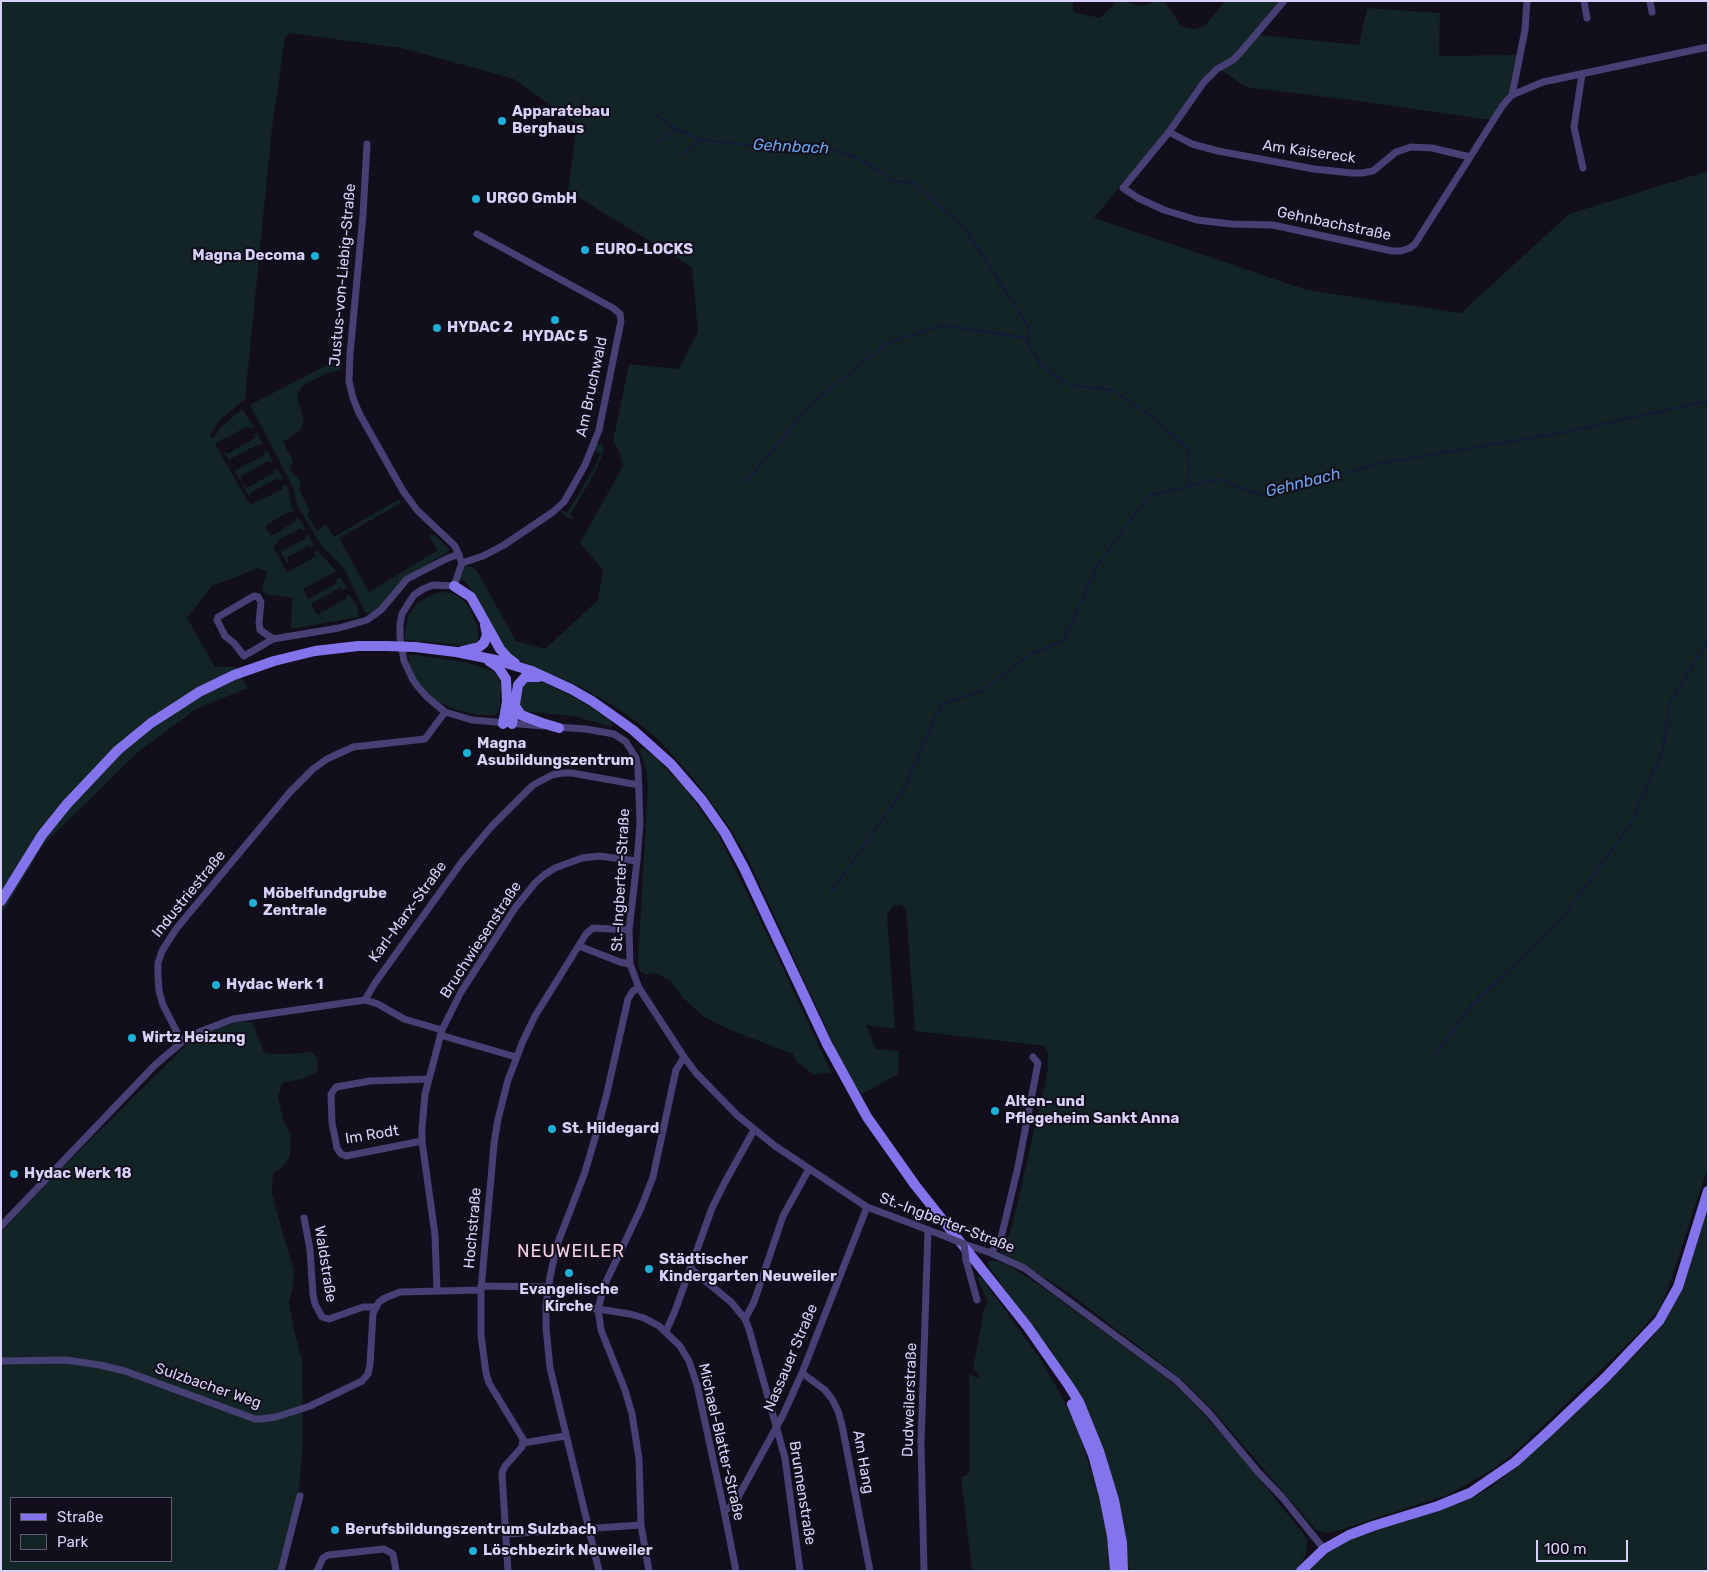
<!DOCTYPE html>
<html>
<head>
<meta charset="utf-8">
<style>
	body { margin:0 }
	#map { position:relative; width:1709px; height:1572px; overflow:hidden; background:#120e1c; font-family:Rubik,sans-serif }
	canvas { display:block }
	.frame { position:absolute; inset:0; border:2px solid #d9d0f8; pointer-events:none }
	.legend { position:absolute; left:10px; top:1497px; width:162px; height:65px; box-sizing:border-box; background:#120e1c; border:1px solid #625c74; margin:0; padding:6px 9px; list-style:none; font-size:15px; color:#d9d0f8 }
	.legend li { display:flex; align-items:center; gap:10px; height:25px }
	.legend b { width:25px; border:1px solid #625c74 }
	.scale { position:absolute; left:1536px; top:1540px; width:92px; height:22px; box-sizing:border-box; border:2px solid #d9d0f8; border-top:0; padding-left:6px; font-size:15px; line-height:18px; white-space:nowrap; color:#d9d0f8; -webkit-text-stroke:4px #120e1c; paint-order:stroke }
</style>
</head>
<body>
<div id="map">
<canvas width="1709" height="1572"></canvas>
<div class="frame"></div>
<ul class="legend">
<li><b style="height:6px;background:#8474eb"></b>Straße</li>
<li><b style="height:14px;background:#122425"></b>Park</li>
</ul>
<div class="scale">100 m</div>
</div>
<script>
const context = document.querySelector('canvas').getContext('2d');
context.lineJoin = 'round';
function paint(path, color) { context.fillStyle = color; context.fill(path, 'evenodd'); }
const poly = rows => new Path2D(rows.map(r => 'M' + r).join(''));
function strokePath(path, color, width, dash) { context.strokeStyle = color; context.lineWidth = width; context.lineCap = dash ? 'butt' : 'round'; context.setLineDash(dash || []); context.stroke(path); }
function drawText(font, color, halo, rows, align = 'center') {
  context.font = font + ' Rubik,sans-serif'; context.lineWidth = 4; context.setLineDash([]); context.textBaseline = 'middle'; context.strokeStyle = halo; context.fillStyle = color; for (const [text, x, y, turn = 0] of rows) {
    context.save(); context.translate(x, y); context.rotate((+turn || 0) * Math.PI / 180); context.textAlign = isNaN(turn) ? turn : align; if (halo) context.strokeText(text, 0, 0); context.fillText(text, 0, 0); context.restore();
  }
}
paint(poly([
	[1,1,1073,1,1073,12,1100,18,1117,1,1125,1,1141,6,1155,1,1164,1,1182,27,1194,29,1205,26,1225,1,1279,1,1252,34,1359,45,1367,8,1440,13,1439,56,1517,55,1510,84,1510,93,1490,120,1359,101,1246,87,1215,66,1197,85,1167,130,1094,218,1307,290,1461,313,1569,214,1708,171,1708,1167,1667,1292,1660,1308,1637,1335,1521,1447,1495,1468,1450,1494,1340,1530,1326,1533,1316,1530,1212,1409,1185,1382,1070,1294,1028,1267,1000,1252,1011,1230,1047,1075,1048,1054,1045,1046,915,1031,906,909,901,905,893,906,887,915,895,1029,866,1025,876,1049,899,1051,898,1074,861,1095,839,1056,748,859,731,830,697,783,660,741,636,721,609,703,579,686,507,655,469,586,461,578,466,566,472,567,477,571,516,641,545,649,598,600,603,570,580,543,623,466,618,449,613,441,629,364,679,369,698,332,692,267,568,191,577,124,514,79,402,48,289,33,285,38,272,128,245,399,219,421,210,435,213,439,221,427,242,409,254,427,250,428,248,426,215,444,250,505,283,489,282,486,286,484,289,491,290,502,294,512,292,513,290,511,265,526,271,536,296,521,295,519,298,517,305,529,302,530,301,528,277,541,278,543,273,546,287,572,316,556,314,553,318,551,336,571,303,589,308,599,337,583,336,580,340,577,347,588,342,590,341,587,311,604,317,615,347,598,346,596,349,594,357,606,359,617,291,629,292,598,266,594,262,590,267,571,258,568,212,586,187,618,215,667,235,667,248,688,196,709,137,753,43,845,1,916],
	[331,363,341,367,341,370,327,373,302,386,297,397,304,421,300,430,283,442,293,461,290,468,294,476,298,477,301,485,299,489,309,510,307,515,317,531,326,525,334,537,399,499,401,503,339,538,369,592,438,550,429,537,431,535,435,535,449,549,448,552,405,578,378,609,370,614,365,612,344,568,321,545,297,505,293,487,250,405],
	[257,433,263,444,260,446,259,444,230,459,230,463,224,453,226,452,228,454,255,438,253,435],
	[595,443,603,445,604,451,593,476,570,515,574,518,570,519,561,513,561,509,566,513,571,507,594,468,601,453,592,450],
	[267,451,273,461,270,463,268,461,241,476,242,479,240,480,234,469,236,470,265,455,264,452],
	[277,468,283,478,279,480,278,478,250,493,251,495,249,496,243,485,245,485,247,488,275,472,274,470],
	[307,534,314,545,311,547,309,545,287,558,289,562,287,563,280,551,282,550,283,551,306,538,305,535],
	[442,592,452,593,462,599,469,607,477,625,478,635,478,640,473,644,462,645,405,640,405,630,409,615,417,603,429,596],
	[409,654,464,662,493,671,498,676,501,685,500,707,498,712,496,715,477,715,454,709,435,700,424,691,415,679,409,665],
	[526,681,545,683,585,703,612,721,612,727,574,716,519,711,522,685],
	[643,748,655,757,684,787,717,832,771,942,831,1072,814,1075,797,1062,793,1054,730,1030,704,1017,683,998,670,980,654,973,646,975,640,971,638,961,648,786,646,768,639,749],
	[237,1022,252,1022,264,1052,272,1054,288,1054,311,1052,317,1058,318,1071,303,1079,282,1083,278,1097,283,1120,291,1134,290,1156,282,1168,273,1173,272,1193,282,1231,294,1270,293,1287,289,1303,294,1330,302,1359,303,1443,298,1497,278,1571,1,1571,1,1232,63,1167,182,1049,198,1036],
	[11,1498,171,1498,171,1561,11,1561],
	[1708,1205,1708,1571,1306,1571,1337,1543,1463,1502,1488,1489,1518,1465,1612,1378,1653,1336,1665,1321,1679,1294],
	[991,1261,998,1261,1013,1268,1048,1291,1161,1374,1187,1396,1241,1456,1302,1532,1307,1540,1307,1547,1305,1556,1296,1571,1130,1571,1079,1397,1050,1348,1042,1341,989,1267,988,1262],
	[980,1276,1042,1361,1064,1401,1079,1433,1101,1503,1108,1544,1109,1571,972,1571,961,1477,969,1474,969,1374,979,1378,979,1375,973,1369,984,1309,988,1302,977,1278]
]), '#122425');
strokePath(poly([
	[655,114,676,129,701,140,789,149,837,150,867,163,894,181,914,183,966,230,1030,329,1027,343,1042,366,1069,385,1112,390,1153,417,1188,449,1190,486,1218,479,1262,495,1306,484,1376,464,1566,432,1708,401],
	[658,142,676,129],
	[681,155,701,140],
	[746,482,810,405,887,343,942,325,1026,338],
	[829,895,904,789,941,704,983,690,1029,655,1064,640,1098,564,1149,495,1189,487],
	[1436,1053,1472,1005,1561,920,1630,825,1663,749,1670,703,1708,640]
]), '#111b39', 2);
strokePath(poly([
	[1284,1,1240,53,1233,60,1217,69,1204,82,1169,132,1123,188,1138,198,1164,210,1197,220,1231,224,1273,225,1392,251,1401,251,1410,248,1415,244,1503,105,1512,95,1543,82,1708,47],
	[1584,1,1587,18],
	[1650,1,1652,12],
	[1582,74,1574,127,1583,168],
	[1512,95,1525,30,1527,1],
	[1169,132,1192,144,1218,151,1314,169,1352,173,1362,173,1373,171,1396,152,1411,147,1432,148,1470,157],
	[367,144,363,215,350,354,349,381,353,398,359,413,403,491,417,510,455,546,462,563,454,586,433,585,423,589,414,595,408,604,402,614,400,624,400,637,404,661,413,680,419,688,427,697,445,712,472,720,543,726],
	[462,563,483,556,504,545,553,512,564,502,585,465,599,430,621,321,620,314,613,308,477,234],
	[273,639,260,630,259,623,261,602,258,597,254,596,218,617,217,620,225,636,234,643,244,656,273,639,339,628,367,620,381,610,407,579,446,559,459,554],
	[556,727,586,729,614,734,626,742,636,758,638,769,640,823,637,861,629,930,630,964,639,988,684,1057,696,1073,738,1116,775,1146,867,1207,942,1235],
	[579,946,620,962,630,964],
	[365,1000,375,983,461,863,491,827,533,785,552,775,562,773,572,773,639,785],
	[440,1035,516,1057],
	[182,1042,163,1005,159,991,158,976,158,963,162,951,176,929,290,792,313,769,327,759,353,747,425,739,445,712],
	[422,1141,346,1156,341,1154,337,1148,332,1123,331,1094,336,1087,370,1081,429,1079],
	[304,1218,310,1249,313,1295,315,1304,322,1317,329,1319,363,1307,375,1307],
	[1,1226,155,1065,182,1042,199,1032,233,1019,365,1000,378,1004,404,1019,442,1030],
	[964,1244,991,1253,1024,1268,1177,1381,1209,1413,1258,1472,1282,1497,1324,1549],
	[991,1253,1001,1238,1018,1167,1038,1063,1033,1057],
	[966,1260,977,1300],
	[690,1268,731,1302,745,1319,749,1329,785,1458,800,1571],
	[481,1286,548,1287],
	[437,1291,435,1235,422,1141,422,1128,425,1094,442,1030,461,992,515,908,535,883,544,875,555,868,582,858,599,856,637,861],
	[546,1306,598,1309,630,1314,644,1318,659,1326,680,1346,689,1361,697,1385,724,1510,736,1571],
	[745,1319,754,1302,783,1216,809,1169],
	[666,1331,675,1311,712,1208,725,1182,754,1130],
	[1,1361,66,1360,100,1365,125,1371,255,1419,261,1419,276,1417,310,1406,362,1381,368,1374,370,1365,373,1313,379,1302,385,1298,400,1292,481,1290],
	[802,1373,825,1390,832,1399,838,1411,842,1425,870,1571],
	[523,1443,565,1436],
	[724,1510,729,1508,737,1499,783,1415,802,1373,867,1207],
	[507,1534,641,1525],
	[281,1571,300,1496],
	[317,1571,323,1558,328,1555,384,1549,393,1554,396,1571],
	[508,1571,502,1473,505,1466,522,1447,523,1439,489,1383,486,1373,481,1335,481,1290,494,1144,498,1119,508,1080,523,1041,535,1016,586,934,593,928,629,930],
	[599,1571,550,1368,546,1327,546,1306,550,1277,557,1245,585,1172,595,1138,606,1097,628,999,633,991,639,988],
	[649,1571,641,1525,639,1459,632,1414,625,1390,601,1330,598,1309,604,1286,641,1208,653,1177,676,1070,684,1057],
	[924,1571,921,1443,928,1230]
]), '#474075', 7);
strokePath(poly([
	[454,586,471,597,500,649,508,658,515,663],
	[415,647,456,652,496,660,532,671,571,689,592,701,633,730,671,764,702,800,725,833,744,868,827,1044,867,1117,915,1185,1027,1326,1069,1386,1079,1402,1099,1451,1114,1500,1122,1543,1123,1571],
	[462,651,479,647,484,643,487,635,485,625],
	[489,661,498,667,506,679,507,702,503,724],
	[515,706,521,715,542,723,559,728],
	[512,724,518,685,525,677,539,677],
	[1,901,42,835,67,804,118,750,151,723,176,707,199,692,234,675,274,661,315,651,358,646,386,646],
	[1072,1404,1093,1455,1104,1496,1112,1536,1115,1571],
	[1301,1571,1324,1549,1349,1535,1373,1526,1438,1506,1470,1493,1515,1462,1547,1433,1606,1377,1659,1321,1678,1287,1708,1191]
]), '#8474eb', 10);
strokePath(poly([
	[942,1235,964,1244,966,1260]
]), '#474075', 7);
strokePath(poly([
	[386,646,415,647]
]), '#8474eb', 10);
for (const [x, y, r, color] of [
	[502,121,5,"#1eb0d6"],
	[476,199,5,"#1eb0d6"],
	[585,250,5,"#1eb0d6"],
	[315,256,5,"#1eb0d6"],
	[555,320,5,"#1eb0d6"],
	[437,328,5,"#1eb0d6"],
	[467,753,5,"#1eb0d6"],
	[253,903,5,"#1eb0d6"],
	[216,985,5,"#1eb0d6"],
	[132,1038,5,"#1eb0d6"],
	[995,1111,5,"#1eb0d6"],
	[552,1129,5,"#1eb0d6"],
	[14,1174,5,"#1eb0d6"],
	[649,1269,5,"#1eb0d6"],
	[569,1273,5,"#1eb0d6"],
	[335,1530,5,"#1eb0d6"],
	[473,1551,5,"#1eb0d6"]
]) { const dot = new Path2D(); dot.arc(x, y, r, 0, 2 * Math.PI); context.fillStyle = color; context.fill(dot); strokePath(dot, '#120e1c', 2); }
drawText('bold 15px', '#d9d0f8', '#120e1c', [
	["Apparatebau",512,112],
	["Berghaus",512,129],
	["URGO GmbH",486,199],
	["EURO-LOCKS",595,250],
	["Magna Decoma",305,256,"right"],
	["HYDAC 2",447,328],
	["HYDAC 5",555,337,"center"],
	["Magna",477,744],
	["Asubildungszentrum",477,761],
	["Möbelfundgrube",263,894],
	["Zentrale",263,911],
	["Hydac Werk 1",226,985],
	["Wirtz Heizung",142,1038],
	["Alten- und",1005,1102],
	["Pflegeheim Sankt Anna",1005,1119],
	["St. Hildegard",562,1129],
	["Hydac Werk 18",24,1174],
	["Städtischer",659,1260],
	["Kindergarten Neuweiler",659,1277],
	["Evangelische",569,1290,"center"],
	["Kirche",569,1307,"center"],
	["Berufsbildungszentrum Sulzbach",345,1530],
	["Löschbezirk Neuweiler",483,1551]
], 'left');
drawText('15px', '#d9d0f8', '#120e1c', [
	["Am Kaisereck",1309,152,8],
	["Gehnbachstraße",1334,224,12],
	["Justus-von-Liebig-Straße",343,275,-85],
	["Am Bruchwald",592,387,-78],
	["St.-Ingberter-Straße",621,880,-87],
	["Industriestraße",189,894,-51],
	["Karl-Marx-Straße",408,912,-54],
	["Bruchwiesenstraße",481,940,-57],
	["Im Rodt",372,1135,-9],
	["St.-Ingberter-Straße",947,1223,21],
	["Hochstraße",473,1228,-85],
	["Waldstraße",325,1264,81],
	["Nassauer Straße",791,1358,-67],
	["Sulzbacher Weg",208,1386,19],
	["Dudweilerstraße",910,1400,-88],
	["Michael-Blatter-Straße",721,1442,77],
	["Am Hang",863,1462,80],
	["Brunnenstraße",802,1493,81]
]);
drawText('italic 16px', '#6ca2ea', '#120e1c', [
	["Gehnbach",791,147,3],
	["Gehnbach",1303,483,-14]
]);
context.letterSpacing = '1px';
drawText('18px', '#f9d2e6', '#120e1c', [
	["NEUWEILER",571,1252]
]);
context.letterSpacing = '0px';
</script>
</body>
</html>
